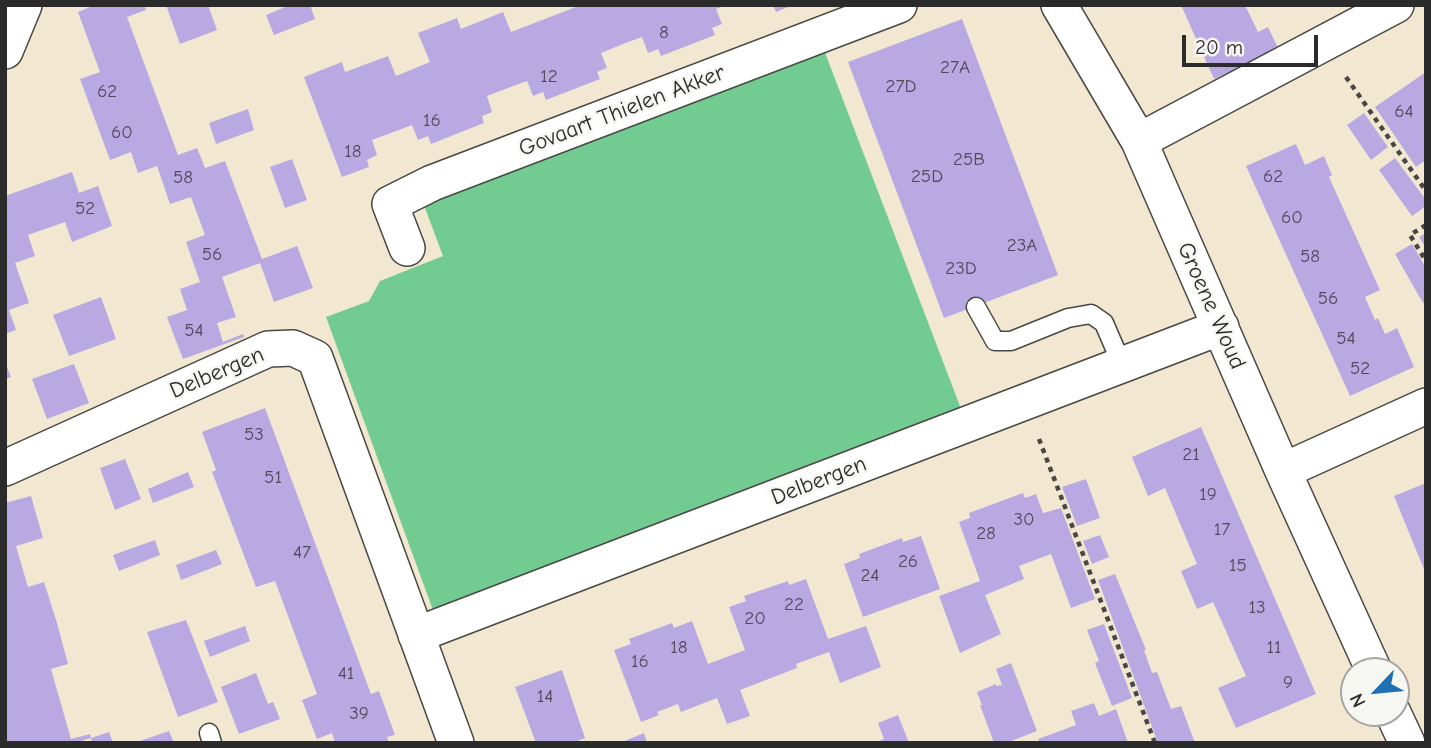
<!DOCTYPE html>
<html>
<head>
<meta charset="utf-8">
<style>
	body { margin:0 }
	#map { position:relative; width:1431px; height:748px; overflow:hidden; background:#f2e8d2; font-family:"Comic Neue",sans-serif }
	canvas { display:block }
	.frame { position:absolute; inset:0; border:7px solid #2b2b2b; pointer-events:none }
	.north { position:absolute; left:1340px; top:657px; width:70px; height:70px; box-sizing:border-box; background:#f6f6f2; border:2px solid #a5a5a2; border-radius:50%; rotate:244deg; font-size:19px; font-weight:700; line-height:28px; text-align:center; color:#2b2b2b }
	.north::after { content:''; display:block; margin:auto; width:24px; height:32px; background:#1f6fb2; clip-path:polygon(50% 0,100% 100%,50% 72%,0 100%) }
	.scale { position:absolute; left:1182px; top:35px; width:136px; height:32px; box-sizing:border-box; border:4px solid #2b2b2b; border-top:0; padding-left:9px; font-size:21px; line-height:24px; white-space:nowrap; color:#2b2b2b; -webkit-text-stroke:5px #f6f6f2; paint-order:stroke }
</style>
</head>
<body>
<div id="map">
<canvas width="1431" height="748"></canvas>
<div class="frame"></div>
<div class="north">N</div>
<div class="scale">20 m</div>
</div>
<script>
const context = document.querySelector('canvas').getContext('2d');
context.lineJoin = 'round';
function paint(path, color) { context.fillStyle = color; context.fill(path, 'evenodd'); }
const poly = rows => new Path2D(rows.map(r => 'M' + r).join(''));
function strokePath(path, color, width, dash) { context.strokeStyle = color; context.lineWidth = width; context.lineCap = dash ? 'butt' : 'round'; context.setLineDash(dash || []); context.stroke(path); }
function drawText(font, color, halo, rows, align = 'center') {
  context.font = font + ' "Comic Neue",sans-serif'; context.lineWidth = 5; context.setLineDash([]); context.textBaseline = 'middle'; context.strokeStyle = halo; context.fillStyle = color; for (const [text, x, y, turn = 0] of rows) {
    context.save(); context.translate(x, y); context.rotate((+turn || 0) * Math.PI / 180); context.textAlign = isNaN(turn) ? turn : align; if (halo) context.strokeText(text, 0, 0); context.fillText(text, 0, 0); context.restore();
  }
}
paint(poly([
	[824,50,963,414,434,613,326,317,369,301,380,281,443,256,422,200]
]), '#72cc92');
paint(poly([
	[95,5,144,5,146,10,127,17,178,155,197,148,205,168,225,161,262,259,297,246,313,288,274,302,260,263,222,277,236,317,217,323,223,342,243,334,244,337,183,359,167,317,187,310,180,289,200,282,186,242,205,235,191,197,170,204,157,166,138,173,131,152,110,160,80,79,100,72,78,12],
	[166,5,208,5,217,30,180,44],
	[290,5,310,5,315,19,274,35,266,15],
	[581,5,726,5,716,9,722,24,712,28,715,35,661,56,658,49,648,53,642,37,623,44,601,53,607,68,597,72,600,79,546,100,543,92,533,96,527,81,508,88,487,96,492,112,482,116,484,123,431,144,428,136,418,140,412,125,391,133,372,140,377,155,367,160,369,167,342,177,304,77,342,62,345,72,388,56,396,76,430,62,418,33,457,18,461,29,503,12,511,32],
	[773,5,793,5,776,12],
	[1181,5,1245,5,1258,32,1268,27,1279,50,1214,79],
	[962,19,1058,275,944,318,848,62],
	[1426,72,1426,160,1416,167,1375,107],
	[248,109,254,130,216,144,209,123],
	[1364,113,1388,147,1371,160,1347,125],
	[1296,144,1305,165,1324,156,1332,175,1329,177,1380,290,1365,297,1375,320,1378,318,1385,334,1397,328,1414,367,1350,396,1246,166],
	[1395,158,1426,200,1426,206,1412,216,1379,170],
	[292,159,307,200,285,208,270,167],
	[72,172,79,193,98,186,112,226,72,242,65,222,28,235,35,256,15,263,29,303,9,310,16,330,5,334,5,196],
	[1426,233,1426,248,1419,237],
	[1412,244,1426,268,1426,301,1423,303,1395,254],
	[101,297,116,339,69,356,53,315],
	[5,362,11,377,5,379],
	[74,364,89,403,47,419,32,379],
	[265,408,371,694,379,691,395,735,387,737,389,743,335,743,332,733,317,739,302,700,317,694,275,581,256,587,212,472,216,470,202,432],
	[1201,427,1316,694,1236,728,1218,688,1246,676,1213,602,1197,609,1181,571,1197,564,1165,488,1148,496,1132,457],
	[125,459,141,499,115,510,100,468],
	[188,472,194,487,153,503,148,489],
	[1086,479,1100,518,1077,526,1062,487],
	[1426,483,1426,574,1394,496],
	[1023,493,1025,498,1036,494,1043,513,1061,508,1095,599,1071,608,1051,554,1019,566,1024,579,985,595,1001,634,960,653,939,596,980,581,959,522,970,518,969,513],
	[31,496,43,538,16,546,28,587,44,582,57,623,68,664,51,669,71,739,90,734,91,738,74,743,5,743,5,503],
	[1100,535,1109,557,1092,564,1083,541],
	[921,536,940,589,863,617,844,564,860,558,859,554,902,538,903,542],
	[155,540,160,555,119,571,113,555],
	[216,550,222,564,181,580,176,565],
	[1115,574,1146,650,1144,650,1152,673,1157,672,1171,709,1181,706,1195,743,1158,743,1098,580],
	[806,579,828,639,866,626,881,667,840,683,829,652,796,664,797,668,740,690,750,716,727,724,717,698,681,712,678,704,657,712,659,715,641,722,614,650,631,644,629,639,672,623,674,628,692,621,708,664,745,650,729,607,746,601,744,596,788,581,789,585],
	[186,620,218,702,178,717,147,632],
	[1104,624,1132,698,1112,706,1095,663,1099,661,1087,630],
	[245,626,250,641,210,657,204,641],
	[1011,663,1037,731,1006,743,994,743,980,705,982,705,977,692,996,684,996,686,1002,685,996,669],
	[562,670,585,738,572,743,536,743,515,687],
	[256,673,268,704,273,702,280,719,239,734,221,687],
	[1094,703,1099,716,1116,709,1128,743,1040,743,1038,739,1076,725,1071,711],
	[898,715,909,743,875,743,884,739,878,723],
	[169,731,174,743,137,743,137,742],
	[109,732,113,743,92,743,91,738],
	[644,733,647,743,620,743]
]), '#b9a9e3');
const service = poly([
	[976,307,995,341,1011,341,1068,318,1091,314,1104,323,1122,365],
	[209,733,212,743]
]);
const minor = poly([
	[1059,5,1139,141,1283,471,1374,671],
	[5,51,24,5],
	[1139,141,1396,5],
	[407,248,390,204,432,183,899,5],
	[5,468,268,349,293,348,315,358,456,743],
	[1283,471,1426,406],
	[416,635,1221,327],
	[1393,713,1407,743]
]);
strokePath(service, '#494744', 21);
strokePath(minor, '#494744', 38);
strokePath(poly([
	[1346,77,1426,191],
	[1426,225,1410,235,1426,261],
	[1039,439,1155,743]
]), '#494744', 4.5, [5, 5]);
strokePath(service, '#fff', 18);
strokePath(minor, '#fff', 35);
drawText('19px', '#4e4a59', null, [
	["8",664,33],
	["27A",955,68],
	["12",549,77],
	["27D",901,87],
	["62",107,92],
	["64",1404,112],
	["16",432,121],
	["60",122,133],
	["18",353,152],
	["25B",969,160],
	["25D",927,177],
	["62",1273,177],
	["58",183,178],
	["52",85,209],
	["60",1292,218],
	["23A",1022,246],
	["56",212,255],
	["58",1310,257],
	["23D",961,269],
	["56",1328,299],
	["54",194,331],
	["54",1346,339],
	["52",1360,369],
	["53",254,435],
	["21",1191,455],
	["51",273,478],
	["19",1208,495],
	["30",1024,520],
	["17",1222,530],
	["28",986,534],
	["47",302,553],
	["26",908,562],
	["15",1238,566],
	["24",870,576],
	["22",794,605],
	["13",1257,608],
	["20",755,619],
	["18",679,648],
	["11",1274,648],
	["16",640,662],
	["41",346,674],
	["9",1288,683],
	["14",545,697],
	["39",359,714]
]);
drawText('23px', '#2b2b2b', '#f6f6f2', [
	["Govaart Thielen Akker",622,111,-21],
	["Groene Woud",1211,306,66],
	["Delbergen",217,373,-23],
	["Delbergen",819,481,-21]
]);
</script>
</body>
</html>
